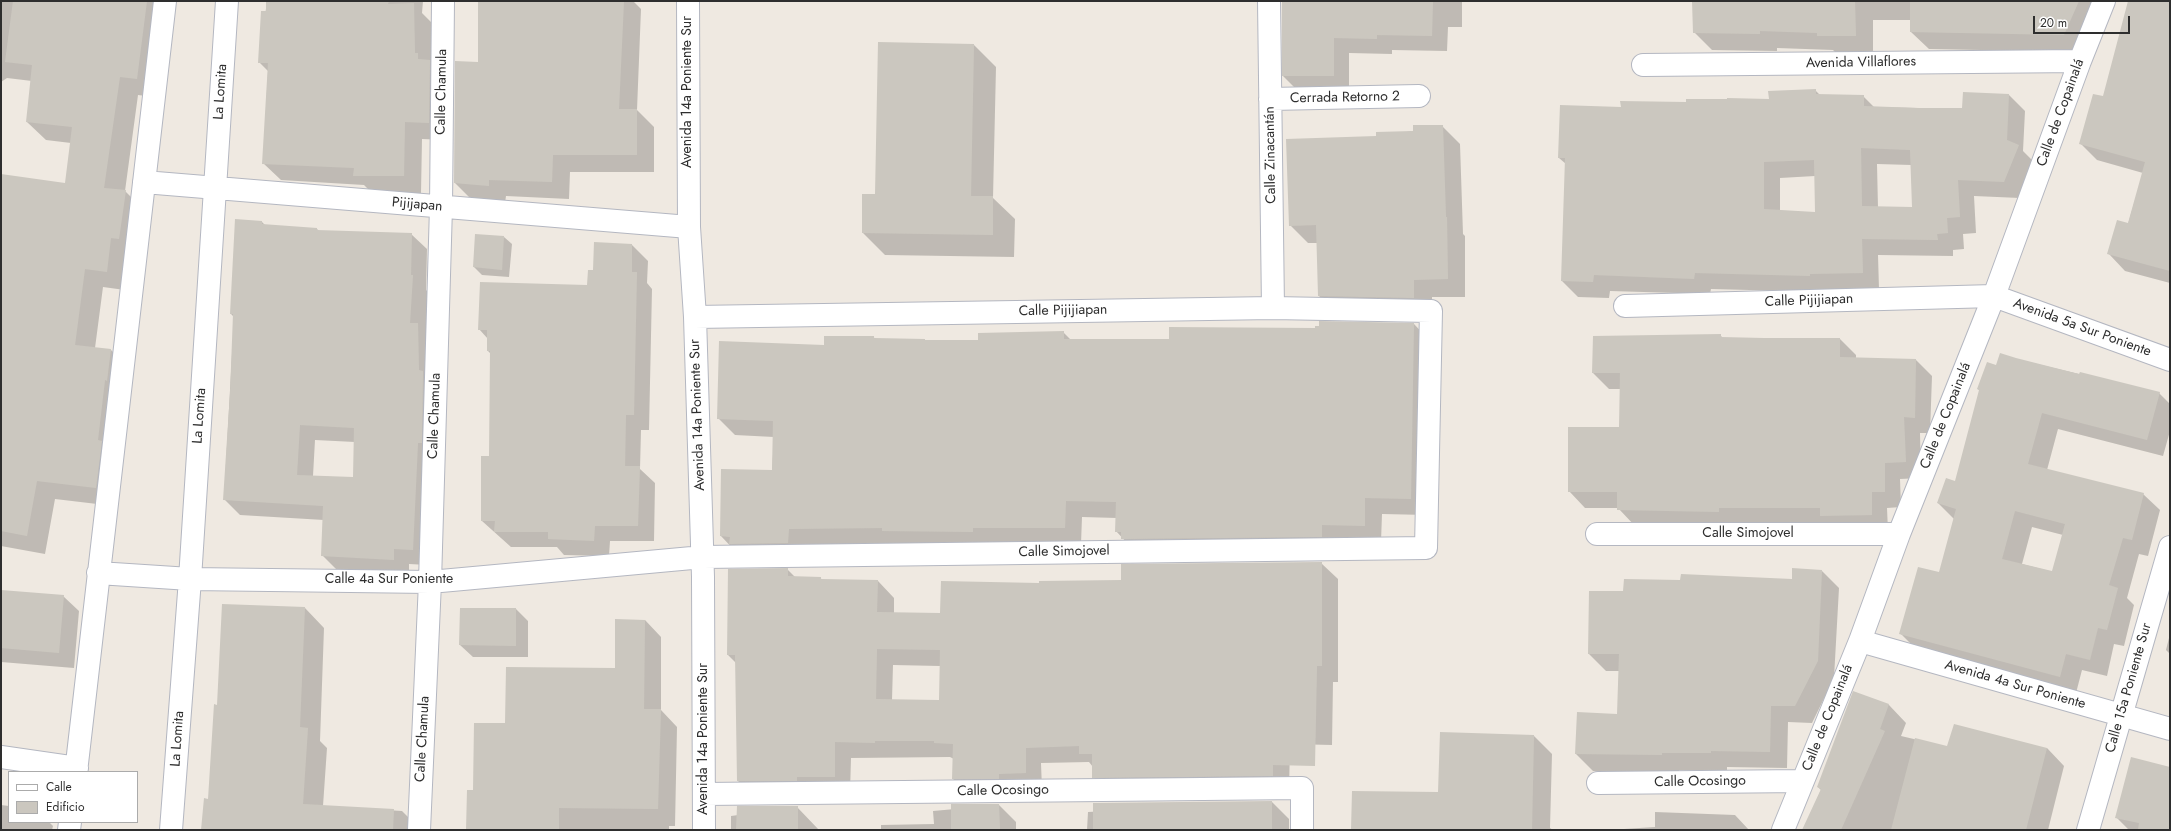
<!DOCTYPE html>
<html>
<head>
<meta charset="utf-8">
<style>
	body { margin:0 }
	#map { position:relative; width:2171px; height:831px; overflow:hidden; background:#efe9e1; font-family:Jost,sans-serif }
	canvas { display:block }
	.frame { position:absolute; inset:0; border:2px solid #2e2e2e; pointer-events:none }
	.legend { position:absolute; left:8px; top:771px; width:130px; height:52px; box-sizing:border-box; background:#fff; border:1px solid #ababab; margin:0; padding:5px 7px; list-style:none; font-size:12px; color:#2e2e2e }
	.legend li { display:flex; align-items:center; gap:8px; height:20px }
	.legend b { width:20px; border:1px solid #ababab }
	.scale { position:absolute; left:2033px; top:16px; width:97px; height:18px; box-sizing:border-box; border:2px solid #2e2e2e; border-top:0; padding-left:5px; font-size:12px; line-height:14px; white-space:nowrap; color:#2e2e2e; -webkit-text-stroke:3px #fff; paint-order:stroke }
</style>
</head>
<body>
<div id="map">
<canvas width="2171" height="831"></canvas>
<div class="frame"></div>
<ul class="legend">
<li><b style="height:5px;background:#fff"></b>Calle</li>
<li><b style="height:11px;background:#cbc7bf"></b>Edificio</li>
</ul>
<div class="scale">20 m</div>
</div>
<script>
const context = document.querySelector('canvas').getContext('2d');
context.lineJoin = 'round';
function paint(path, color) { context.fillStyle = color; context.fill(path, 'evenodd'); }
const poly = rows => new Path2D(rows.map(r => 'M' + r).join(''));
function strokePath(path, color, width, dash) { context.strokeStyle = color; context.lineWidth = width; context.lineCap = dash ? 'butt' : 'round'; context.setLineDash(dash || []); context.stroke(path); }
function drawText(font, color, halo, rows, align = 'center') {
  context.font = font + ' Jost,sans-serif'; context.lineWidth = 3; context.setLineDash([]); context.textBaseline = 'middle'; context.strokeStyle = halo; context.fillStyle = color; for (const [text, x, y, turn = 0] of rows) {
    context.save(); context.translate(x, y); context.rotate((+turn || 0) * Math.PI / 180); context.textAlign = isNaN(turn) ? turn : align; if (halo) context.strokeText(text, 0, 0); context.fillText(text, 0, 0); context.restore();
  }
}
paint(poly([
	[1,1,170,1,155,97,138,95,125,191,144,210,125,290,103,287,95,348,111,350,129,368,114,506,55,499,45,554,1,546,1,175,66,184,71,143,46,140,27,122,32,81,7,78,1,82],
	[267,1,423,1,422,13,431,22,431,63,446,140,422,139,421,193,372,193,364,185,281,180,263,163,268,71,259,62],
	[479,1,633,1,641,9,637,110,654,127,654,172,570,172,569,199,506,196,505,203,472,200,455,183,479,63],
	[1282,1,1462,1,1462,27,1448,27,1447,51,1392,50,1392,54,1349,53,1349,92,1299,92,1283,76],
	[1693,1,2104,1,2082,52,1929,49,1911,32,1911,20,1873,20,1873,53,1836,53,1833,50,1777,48,1777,51,1712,50,1694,32],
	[2129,1,2170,2,2170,283,2125,271,2109,254,2128,224,2143,173,2097,160,2080,143,2104,98],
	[974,45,996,67,993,198,1015,219,1014,257,885,255,863,233,876,195],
	[1815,90,1821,96,1863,96,1874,107,1963,109,2009,95,2025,111,2023,151,2035,163,2020,198,1974,196,1976,233,1963,234,1964,249,1953,250,1953,256,1878,255,1879,289,1826,292,1711,289,1710,294,1610,291,1609,298,1578,297,1562,281,1566,164,1559,158,1622,108,1687,103,1770,100],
	[1877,164,1911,165,1913,208,1878,208],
	[1815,176,1816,213,1780,211,1780,178],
	[1442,126,1460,144,1463,234,1465,236,1465,297,1432,297,1432,316,1337,314,1319,296,1318,243,1308,243,1290,225,1377,137],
	[262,222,265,225,317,229,319,231,411,234,427,249,426,290,428,292,426,332,434,340,428,565,409,564,409,575,338,571,322,555,324,520,240,515,224,499,234,317,231,314],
	[315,440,355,442,354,478,313,476],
	[504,237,512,244,509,277,482,275,474,267],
	[632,245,648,261,647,283,652,289,649,430,641,430,640,469,655,483,654,541,610,541,609,556,564,555,557,547,511,547,482,521,490,457,491,354,488,351,488,339,479,329,588,286,594,271],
	[1414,324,1430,341,1427,515,1382,514,1381,542,1139,556,1116,531,1117,518,1082,517,1081,544,737,553,721,536,772,471,774,437,735,435,718,418,825,346,873,337,876,339,926,341,979,341,1063,332,1071,340,1170,340,1316,329],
	[1720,335,1723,338,1840,339,1856,355,1856,358,1916,360,1932,376,1930,433,1920,433,1921,478,1900,479,1901,507,1887,508,1888,531,1635,526,1618,508,1585,508,1569,491,1620,428,1621,389,1609,389,1593,373],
	[2016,359,2159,393,2170,404,2170,431,2163,456,2058,429,2047,470,2143,494,2160,510,2148,556,2139,554,2127,598,2134,605,2124,646,2114,644,2107,676,2082,670,2076,693,1917,650,1900,633,1940,573,1954,519,1938,503,1956,482,1980,391,1978,389,1997,366],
	[2032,527,2063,535,2053,572,2022,564],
	[1321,563,1338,579,1338,682,1333,682,1332,745,1290,744,1289,792,1110,793,1093,777,1093,767,1089,762,1041,763,1042,789,970,795,953,779,954,759,950,757,851,758,850,793,754,797,738,781,736,663,728,655,729,570,787,569,795,577,820,578,823,580,878,581,894,598,894,614,941,614,1040,584,1122,581],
	[893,665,940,666,940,701,892,700],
	[1822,571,1839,588,1834,678,1812,723,1788,722,1787,768,1727,767,1727,770,1679,770,1679,772,1593,771,1576,754,1618,715,1619,671,1606,671,1589,654,1624,592,1793,580],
	[1,591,63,596,79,611,74,668,1,662],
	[305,608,324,628,320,741,327,748,323,806,402,811,421,830,202,830,209,800,218,706],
	[516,609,528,621,528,657,473,657,460,645],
	[645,620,661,637,661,710,677,727,675,826,669,826,669,830,467,830,474,791,506,724,616,669],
	[2170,634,2170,654,2166,650],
	[1854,692,1889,705,1906,723,1901,736,1948,747,2047,748,2064,766,2048,830,1803,830,1821,790,1818,787],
	[1534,736,1552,754,1550,828,1553,830,1352,830,1439,794],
	[2170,768,2170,830,2129,830,2116,817],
	[1272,802,1289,819,1289,830,1087,830,1088,812],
	[1,805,9,806,9,822,49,822,53,826,52,830,1,830],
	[999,805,1016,822,1016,830,881,830,881,825,934,824,933,811],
	[797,807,819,830,731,830,731,816],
	[1655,812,1735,815,1749,830,1608,830,1655,827]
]), '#0003');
paint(poly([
	[13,1,147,1,137,79,120,77,104,188,126,190,119,239,111,238,107,272,85,269,75,345,111,349,107,381,105,380,98,440,102,441,96,488,37,481,27,536,1,531,1,174,65,183,72,127,26,122,32,65,5,62],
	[266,1,389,1,388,4,414,3,415,53,418,53,418,59,430,60,429,123,405,122,404,176,353,176,354,168,262,164,268,63,258,63,261,11,266,11],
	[478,1,624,1,619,109,637,109,637,155,553,155,552,182,489,180,489,186,454,183,455,61,478,62],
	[1282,1,1433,1,1432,36,1377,35,1377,39,1334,38,1334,76,1282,76],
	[1692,1,1855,1,1856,36,1817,36,1817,33,1760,31,1760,34,1693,33],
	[1910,1,2079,1,2064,35,1910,32],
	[2128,1,2170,1,2170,271,2107,254,2117,220,2128,223,2145,162,2079,144,2093,94,2103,96],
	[878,42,974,44,971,196,993,196,993,235,862,233,862,194,875,194],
	[1816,89,1816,94,1864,95,1864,106,1919,108,1962,108,1963,92,2009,94,2007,140,2019,145,2004,182,1958,180,1960,217,1947,218,1948,233,1937,234,1938,240,1862,239,1863,273,1810,274,1810,276,1695,273,1694,279,1594,275,1593,282,1561,281,1565,158,1558,158,1560,105,1621,107,1620,101,1686,102,1686,99,1727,99,1727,98,1769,99,1768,91],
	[1861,148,1910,150,1912,207,1862,206],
	[1814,160,1815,212,1764,209,1764,162],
	[1413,125,1443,125,1446,217,1447,217,1448,279,1414,280,1414,298,1318,296,1316,225,1289,226,1286,139,1376,136,1376,132,1413,131],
	[235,219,262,221,262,224,317,228,317,230,412,233,411,275,413,275,410,323,418,323,419,370,423,371,422,443,418,443,413,550,394,549,394,560,321,556,323,506,223,500,230,393,233,314,230,314],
	[300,425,354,428,353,477,297,475],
	[475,234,504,236,502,270,473,267],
	[594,242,632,244,632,272,637,272,634,415,626,415,625,466,640,466,638,526,595,526,594,541,548,539,548,532,494,532,495,521,481,521,481,456,489,456,490,351,487,351,487,330,478,330,480,282,587,285,588,270,593,270],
	[1319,321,1414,323,1411,499,1365,498,1365,526,1322,525,1322,537,1121,539,1121,532,1115,532,1116,502,1066,501,1065,528,973,528,973,532,882,531,882,528,789,529,788,543,729,544,730,537,720,536,721,469,772,470,773,421,717,419,719,341,824,345,824,336,874,336,874,338,925,339,925,340,978,340,978,333,1064,331,1064,339,1169,339,1169,327,1315,328,1315,326,1319,326],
	[1721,334,1721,337,1764,338,1840,338,1840,357,1916,359,1915,418,1904,417,1906,462,1885,463,1885,492,1872,492,1872,515,1820,516,1820,508,1719,508,1719,512,1617,510,1617,492,1568,492,1568,427,1619,427,1620,373,1592,373,1593,336],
	[2000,353,2016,358,2079,374,2080,372,2160,392,2147,440,2042,413,2028,464,2144,493,2132,540,2123,538,2109,585,2118,588,2107,630,2098,628,2090,660,2066,654,2060,677,1899,634,1918,567,1939,572,1956,509,1937,503,1946,478,1955,481,1979,390,1977,389,1987,362,1996,365],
	[2015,511,2065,524,2052,571,2002,559],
	[1322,562,1322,666,1317,666,1315,766,1273,765,1273,776,1092,778,1092,754,1079,754,1079,746,1026,748,1026,773,999,774,999,779,952,779,953,744,934,743,934,741,875,741,875,743,835,742,835,777,797,777,797,781,737,781,735,655,727,655,728,569,788,568,788,576,821,577,821,579,878,580,877,612,940,613,941,581,1039,583,1039,581,1121,580,1121,564],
	[877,649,940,650,939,700,876,699],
	[1792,568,1822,570,1818,661,1795,706,1771,706,1770,752,1711,751,1711,753,1662,753,1662,755,1575,754,1577,712,1617,714,1619,654,1588,654,1589,591,1623,591,1624,579,1680,580,1681,574,1792,579],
	[1,590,64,595,59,653,1,648],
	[222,604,305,607,300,727,308,728,303,804,394,809,393,830,201,830,204,798,208,799,214,704,217,705],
	[460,608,516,608,516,646,459,645],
	[615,619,645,620,644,709,661,709,658,809,559,808,559,830,466,830,467,790,473,790,474,723,505,723,506,667,615,668],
	[1853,691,1889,704,1880,729,1885,731,1841,830,1802,830,1821,789,1817,787],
	[1954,724,2047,748,2026,830,1891,830,1915,738,1947,746],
	[1440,732,1534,735,1532,830,1351,830,1352,791,1438,792],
	[2131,757,2170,767,2170,830,2138,830,2139,823,2115,818],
	[1272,801,1272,830,1093,830,1093,803],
	[951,804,999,804,1000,830,951,830],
	[737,806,798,806,798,830,736,830]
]), '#cbc7bf');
const minor = poly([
	[688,1,689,227,695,317,703,577,704,830],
	[1269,1,1273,308],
	[1643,65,2080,61],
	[1270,99,1419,96],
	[144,182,689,227],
	[1625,306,1994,296,2170,360],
	[1597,534,1899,534],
	[98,573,190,579,430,582,703,557,1426,548,1431,311,1273,308,695,317],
	[1860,641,2170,729],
	[1,757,77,768],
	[76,772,165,1],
	[1598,783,1802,781],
	[704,794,1302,788,1302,830],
	[69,830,70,822],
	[171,830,190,579,227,1],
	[419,830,430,582,441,207,443,1],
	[1783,830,1860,641,1899,534,1994,296,2080,61,2104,1],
	[2088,830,2170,547]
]);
strokePath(minor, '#b4b7c1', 24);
strokePath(minor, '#fff', 22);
drawText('14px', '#2e2e2e', '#fff', [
	["Avenida Villaflores",1861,63,-1],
	["La Lomita",221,92,-86],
	["Calle Chamula",442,92,-89],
	["Avenida 14a Poniente Sur",688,92,-90],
	["Cerrada Retorno 2",1345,98,-1],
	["Calle de Copainalá",2061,113,-70],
	["Calle Zinacantán",1271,155,-91],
	["Pijijapan",417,205,5],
	["Calle Pijijiapan",1809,301,-2],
	["Calle Pijijiapan",1063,311,-1],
	["Avenida 5a Sur Poniente",2082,328,20],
	["Avenida 14a Poniente Sur",698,415,-92],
	["La Lomita",200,416,-86],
	["Calle Chamula",435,416,-88],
	["Calle de Copainalá",1946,416,-68],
	["Calle Simojovel",1748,534],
	["Calle Simojovel",1064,552,-1],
	["Calle 4a Sur Poniente",389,580],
	["Avenida 4a Sur Poniente",2015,685,16],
	["Calle 15a Poniente Sur",2129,688,-74],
	["Calle de Copainalá",1828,718,-68],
	["La Lomita",178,739,-86],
	["Calle Chamula",423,739,-87],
	["Avenida 14a Poniente Sur",704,739,-90],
	["Calle Ocosingo",1700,782,-1],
	["Calle Ocosingo",1003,791,-1]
]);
</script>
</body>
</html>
